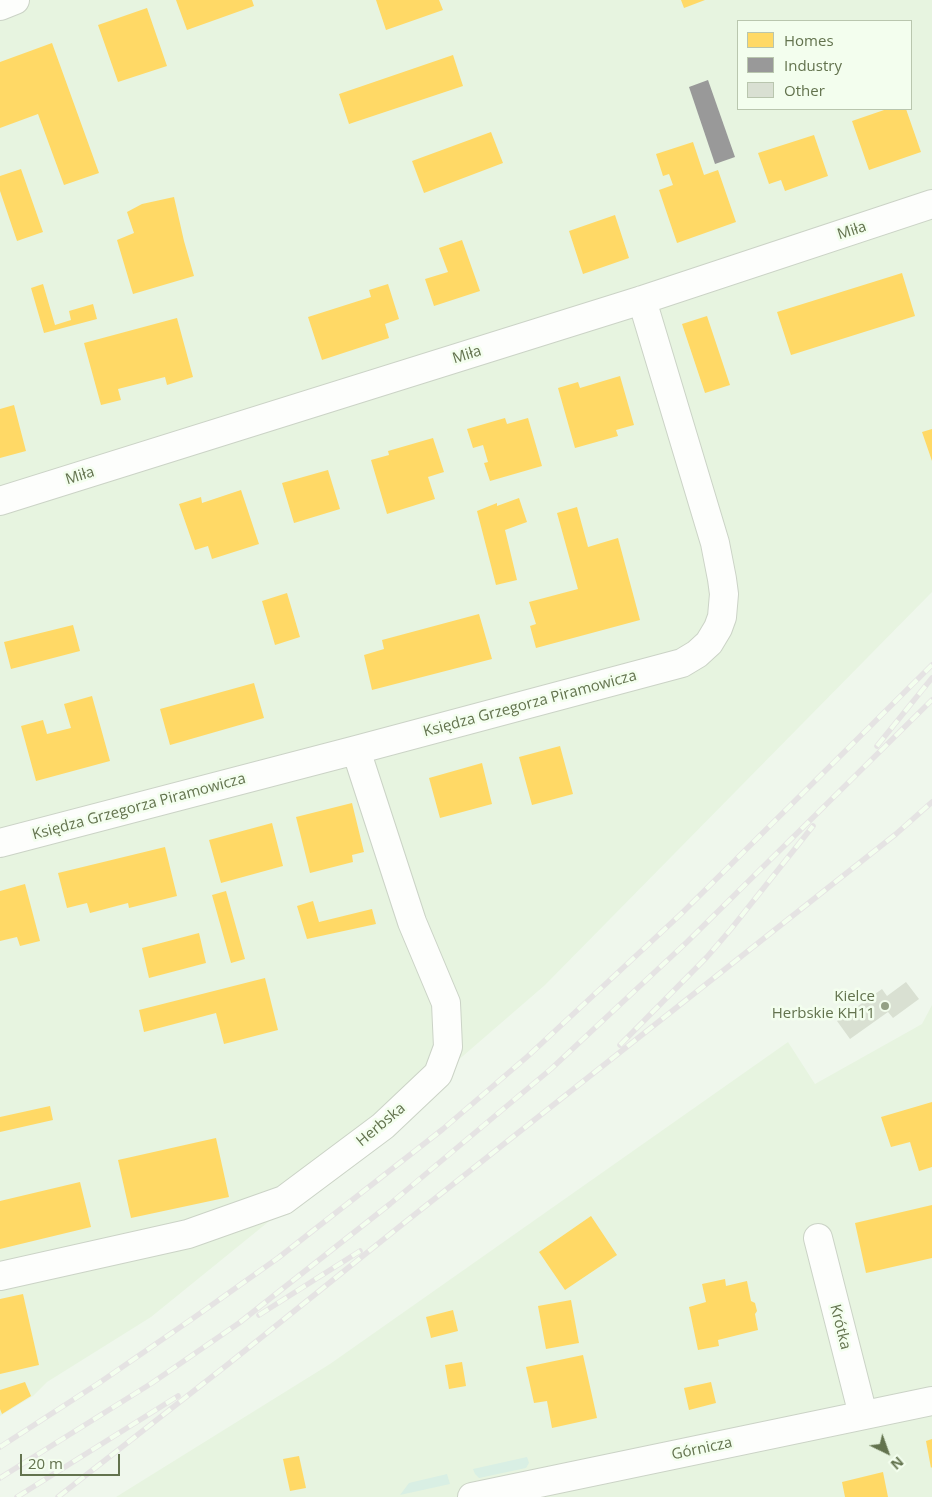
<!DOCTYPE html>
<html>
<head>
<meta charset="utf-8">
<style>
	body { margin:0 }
	#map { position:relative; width:932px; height:1497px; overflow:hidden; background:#eff7ec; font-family:"Open Sans",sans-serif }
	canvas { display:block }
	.legend { position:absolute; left:737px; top:20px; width:175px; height:90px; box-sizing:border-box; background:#f3feee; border:1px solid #b9c6ae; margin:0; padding:6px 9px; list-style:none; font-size:15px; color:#63734e }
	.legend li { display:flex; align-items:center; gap:10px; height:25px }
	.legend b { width:25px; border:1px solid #b9c6ae }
	.north { position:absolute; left:862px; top:1427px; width:50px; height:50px; -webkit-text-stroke:4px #f3feee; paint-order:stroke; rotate:138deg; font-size:14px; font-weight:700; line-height:20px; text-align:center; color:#63734e }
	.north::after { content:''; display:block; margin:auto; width:18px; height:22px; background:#63734e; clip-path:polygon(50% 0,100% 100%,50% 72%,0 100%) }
	.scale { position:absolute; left:20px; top:1454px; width:100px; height:22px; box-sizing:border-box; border:2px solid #63734e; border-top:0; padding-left:6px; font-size:15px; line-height:18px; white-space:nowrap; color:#63734e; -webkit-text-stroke:4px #f3feee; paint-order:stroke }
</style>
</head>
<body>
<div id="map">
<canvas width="932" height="1497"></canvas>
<ul class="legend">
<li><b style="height:14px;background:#ffd966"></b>Homes</li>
<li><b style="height:14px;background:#999"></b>Industry</li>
<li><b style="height:14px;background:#d9e0d2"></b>Other</li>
</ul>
<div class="north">N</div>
<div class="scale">20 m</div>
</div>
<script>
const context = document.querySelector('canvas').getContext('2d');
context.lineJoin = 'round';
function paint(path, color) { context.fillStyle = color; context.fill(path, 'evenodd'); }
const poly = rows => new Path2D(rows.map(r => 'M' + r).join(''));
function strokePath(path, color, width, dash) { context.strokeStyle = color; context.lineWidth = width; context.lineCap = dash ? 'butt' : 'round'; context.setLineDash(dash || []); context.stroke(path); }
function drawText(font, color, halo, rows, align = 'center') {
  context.font = font + ' "Open Sans",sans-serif'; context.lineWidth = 5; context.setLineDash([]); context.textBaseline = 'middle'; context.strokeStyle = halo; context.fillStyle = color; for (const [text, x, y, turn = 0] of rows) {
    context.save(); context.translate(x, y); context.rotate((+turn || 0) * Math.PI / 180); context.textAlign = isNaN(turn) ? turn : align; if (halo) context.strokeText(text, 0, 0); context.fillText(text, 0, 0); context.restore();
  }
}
paint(poly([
	[0,0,932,0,932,592,545,985,315,1184,151,1317,47,1382,33,1396,0,1416],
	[738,21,911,21,911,109,738,109],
	[932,1005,932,1497,116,1497,330,1364,788,1042,815,1084,922,1024]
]), '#e7f4e0');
paint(poly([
	[527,1457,529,1463,526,1468,479,1478,475,1474,473,1469],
	[447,1474,450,1484,400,1495,409,1483]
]), '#d9efe4');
paint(poly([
	[176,0,252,0,254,6,187,30],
	[376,0,439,0,443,10,386,30],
	[681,0,705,0,684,8],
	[147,8,167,66,118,82,98,25],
	[52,43,99,173,64,185,38,114,0,128,0,62],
	[453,55,463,86,349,124,339,94],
	[887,109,906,109,921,152,869,170,852,121],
	[491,132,503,163,424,193,412,161],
	[814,135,828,176,785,191,781,180,769,184,758,153],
	[693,142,704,175,718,170,736,222,677,243,659,190,673,185,669,174,663,176,656,154],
	[21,169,43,232,17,241,0,191,0,176],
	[174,197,184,241,194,276,133,294,117,240,134,233,127,212,142,204],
	[615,215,629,258,583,274,569,231],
	[462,240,480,291,434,306,425,279,448,272,439,248],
	[902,273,915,316,791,355,777,312],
	[43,284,55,325,71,320,69,311,93,304,97,319,44,333,31,288],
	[388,284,399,319,385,324,389,338,322,360,308,317,371,297,369,290],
	[707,316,730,385,705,393,682,324],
	[177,318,193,377,167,385,165,377,118,389,121,400,101,405,84,343],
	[620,376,634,425,616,430,618,436,575,448,558,388,578,382,580,388],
	[14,405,26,451,0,458,0,409],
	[505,418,507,424,528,418,542,466,490,481,484,463,488,462,483,445,473,448,467,429],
	[932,429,932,461,922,432],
	[433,438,444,472,428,477,435,499,387,514,371,460,389,455,388,451],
	[328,470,340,509,294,523,282,483],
	[241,490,259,544,212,559,208,546,195,550,179,504,201,497,202,503],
	[519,498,527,522,505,530,517,580,496,585,477,511,497,503,497,506],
	[577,507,588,547,618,538,640,620,536,648,530,626,536,624,529,602,578,589,557,513],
	[287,593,300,637,275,645,262,601],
	[479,614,492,659,372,690,364,655,384,649,382,640],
	[73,625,80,651,11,669,4,642],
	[254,683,264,718,170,745,160,709],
	[92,696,110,761,36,781,21,726,43,720,47,734,71,728,64,704],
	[560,746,573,794,532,805,519,757],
	[482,763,492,804,440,818,429,778],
	[352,803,364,852,352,855,353,862,310,873,296,817],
	[272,823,283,866,221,883,209,840],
	[165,847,177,896,129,908,128,903,90,913,87,903,67,908,58,873],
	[25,884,40,941,20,946,17,937,0,941,0,891],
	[226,891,245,959,231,963,212,895],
	[313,901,319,922,372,909,376,924,307,939,297,906],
	[199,933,206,963,149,978,142,948],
	[265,978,278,1030,224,1044,216,1013,144,1032,139,1010],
	[932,1102,932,1167,919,1171,910,1142,891,1147,881,1117],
	[50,1106,53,1120,0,1132,0,1117],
	[216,1138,229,1197,131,1218,118,1160],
	[80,1182,91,1227,0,1249,0,1201],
	[932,1205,932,1258,866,1273,855,1223],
	[591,1216,617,1255,565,1290,539,1252],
	[725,1279,726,1286,747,1281,751,1301,755,1303,757,1311,755,1314,758,1330,718,1340,719,1346,698,1350,689,1307,706,1302,702,1284],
	[23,1294,39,1365,0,1374,0,1299],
	[571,1300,579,1343,546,1349,538,1306],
	[453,1310,458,1331,431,1338,426,1317],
	[583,1355,597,1418,552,1428,547,1401,534,1403,526,1367],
	[462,1362,466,1386,449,1389,445,1365],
	[25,1382,31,1396,2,1414,0,1409,0,1390],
	[711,1382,716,1403,689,1410,684,1388],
	[932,1439,932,1467,931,1468,926,1441],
	[299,1456,306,1488,290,1491,283,1459],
	[883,1472,888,1497,845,1497,842,1482]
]), '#ffd966');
paint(poly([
	[708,80,735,157,715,164,689,87]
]), '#999');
paint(poly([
	[906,982,919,999,893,1018,888,1012,850,1039,837,1021,882,989,887,996]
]), '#d9e0d2');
const minor = poly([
	[0,6,15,0],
	[0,501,642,300,932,204],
	[0,843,356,750,682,663,697,654,709,643,718,628,722,617,724,594,722,579,715,543,642,300],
	[818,1238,863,1415],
	[0,1276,188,1234,284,1200,383,1126,438,1074,448,1047,446,1003,412,922,356,750],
	[472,1497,932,1401]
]);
strokePath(minor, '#cbd3c6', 30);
strokePath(minor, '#fdfefc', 28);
const rail = poly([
	[877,746,932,678],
	[620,1045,707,957,731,929,813,826],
	[259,1315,360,1251],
	[0,1447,99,1383,192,1319,278,1258,443,1129,528,1056,681,914,932,665],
	[0,1478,152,1383,239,1323,390,1204,471,1136,551,1069,687,942,932,700],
	[17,1497,178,1396],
	[58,1497,227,1365,404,1223,896,834,932,802]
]);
strokePath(rail, '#e5e3e3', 5.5);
strokePath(rail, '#f3feee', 4, [11]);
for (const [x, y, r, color] of [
	[885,1006,5,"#94a185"]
]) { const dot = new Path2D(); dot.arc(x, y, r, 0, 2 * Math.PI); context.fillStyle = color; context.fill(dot); strokePath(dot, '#f3feee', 2); }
drawText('15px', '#63734e', '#f3feee', [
	["Miła",852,231,-18],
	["Miła",467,355,-17],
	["Miła",80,476,-17],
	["Księdza Grzegorza Piramowicza",530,704,-15],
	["Księdza Grzegorza Piramowicza",139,807,-15],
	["Herbska",381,1125,-40],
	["Krótka",840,1327,76],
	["Górnicza",702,1449,-12]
]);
drawText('15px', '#63734e', '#f3feee', [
	["Kielce",875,997],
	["Herbskie KH11",875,1014]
], 'right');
</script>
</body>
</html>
